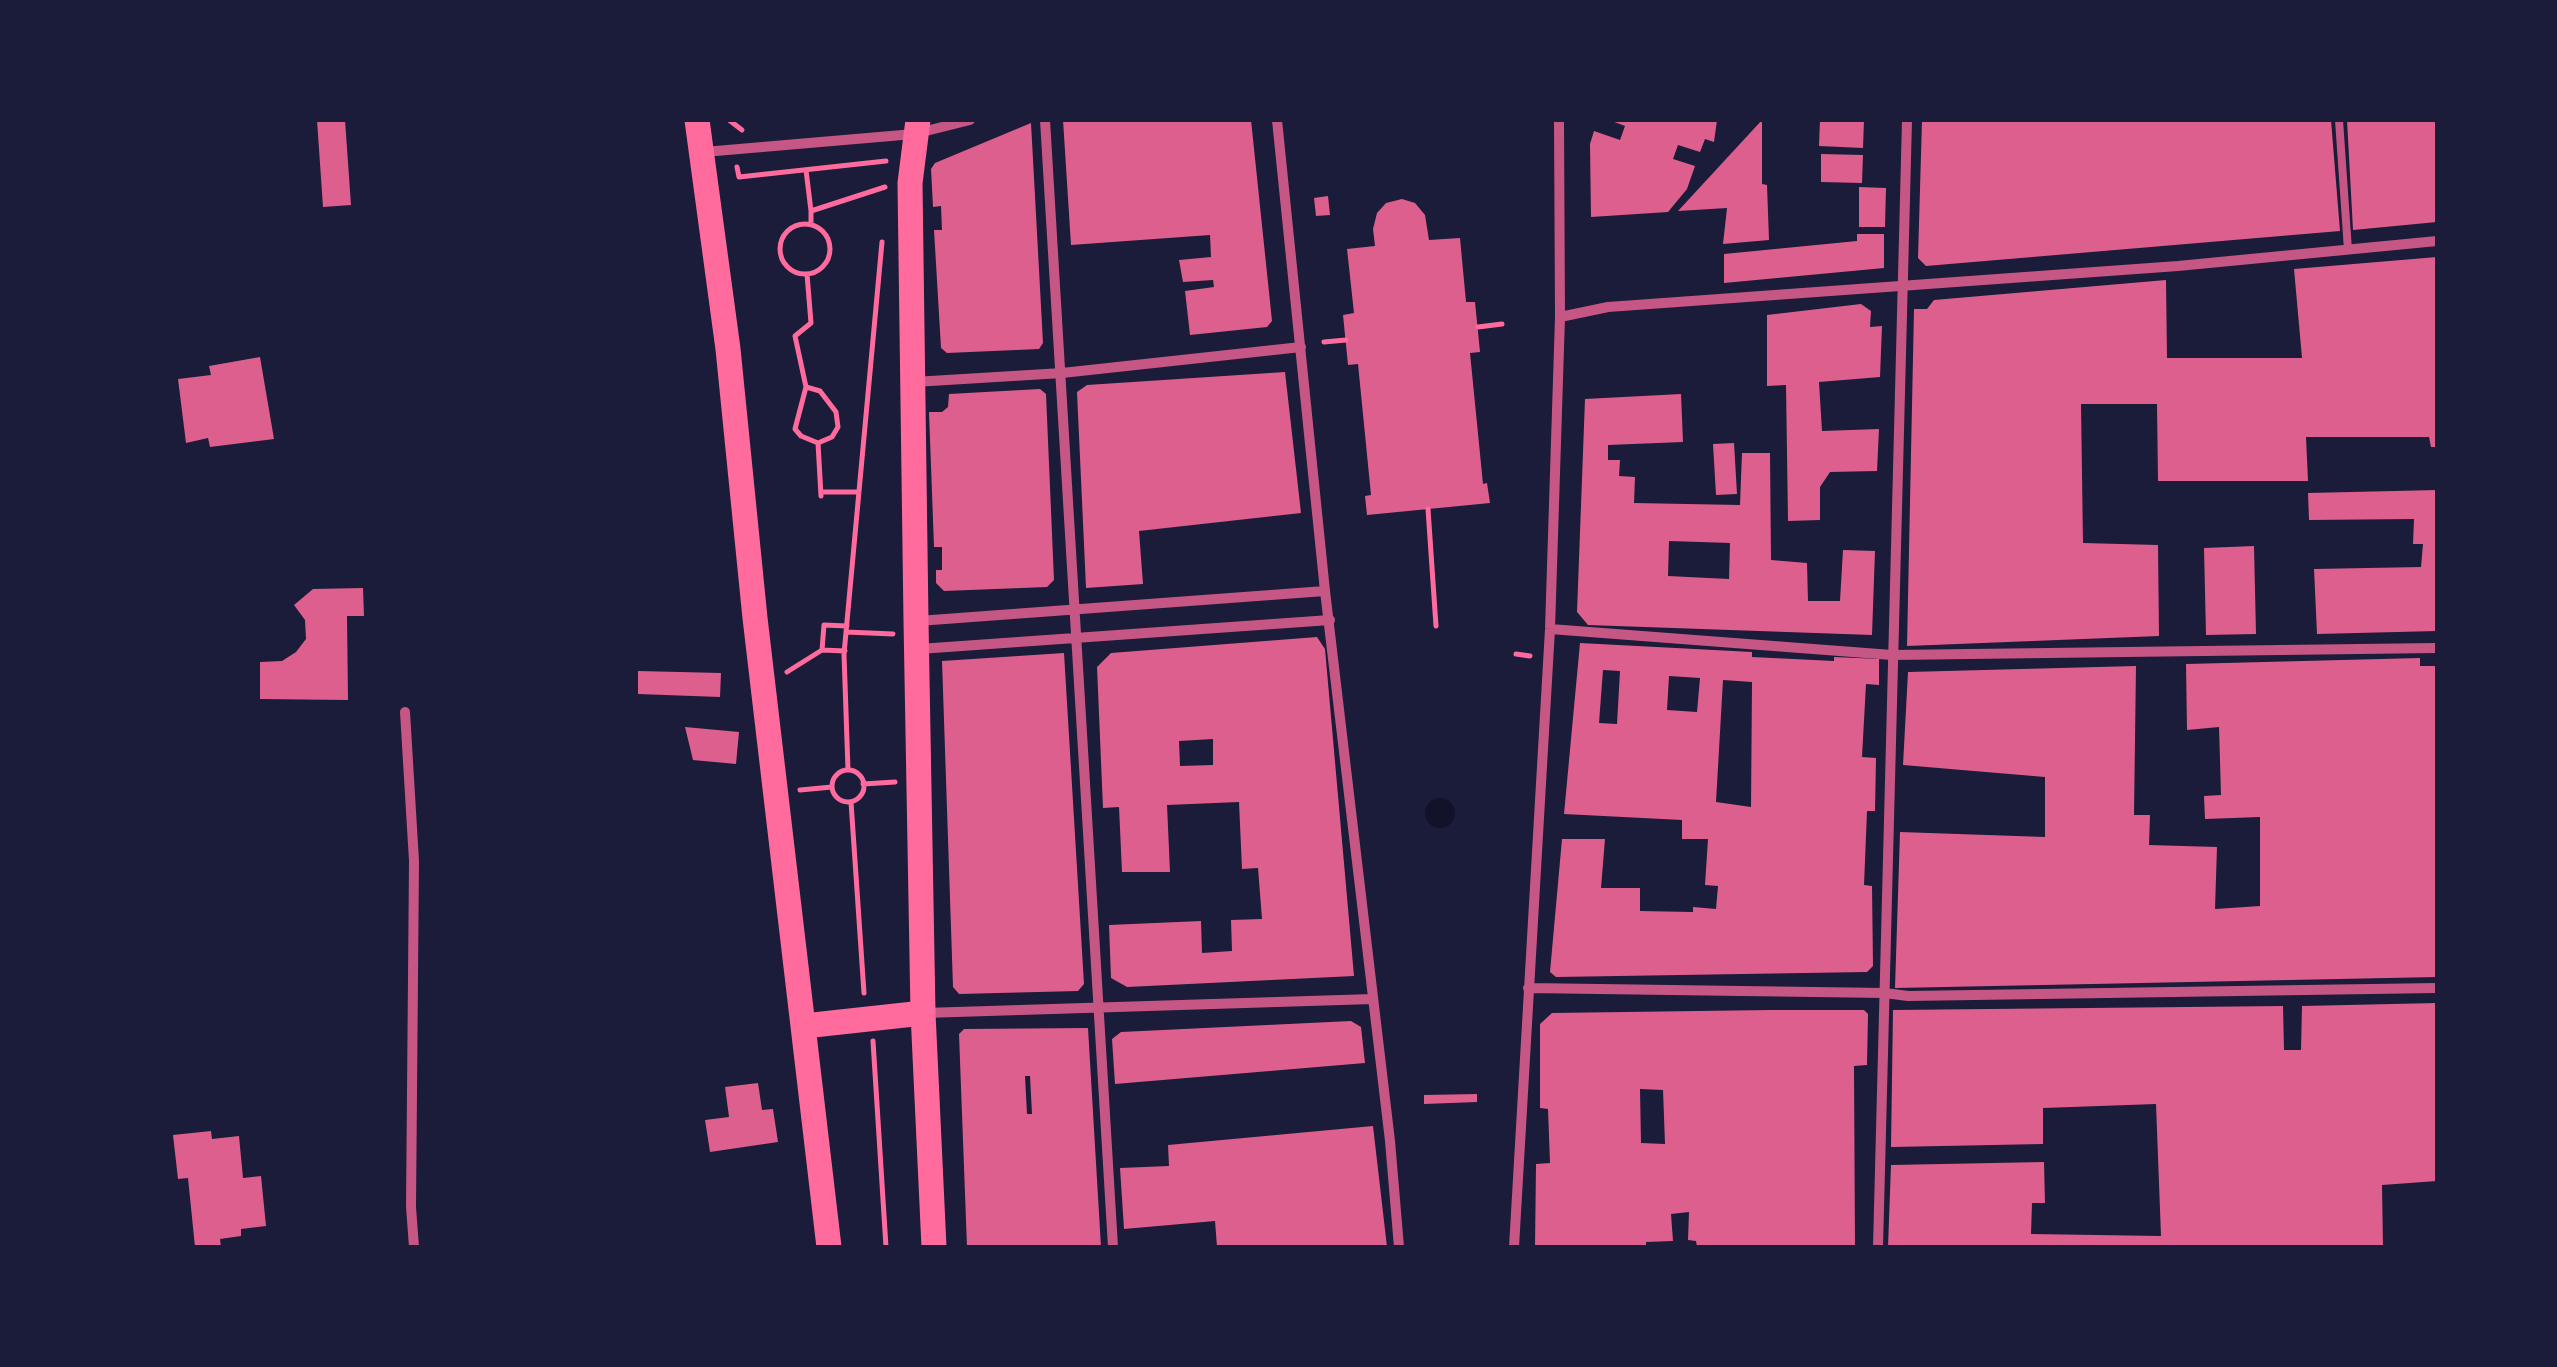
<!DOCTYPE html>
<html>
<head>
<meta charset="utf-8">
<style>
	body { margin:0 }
	#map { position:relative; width:2557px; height:1367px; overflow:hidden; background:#1b1b3a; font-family:"IBM Plex Serif",serif }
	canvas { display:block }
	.frame { position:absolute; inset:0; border:122px solid #1b1b3a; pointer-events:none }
</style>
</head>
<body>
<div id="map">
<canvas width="2557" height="1367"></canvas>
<div class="frame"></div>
</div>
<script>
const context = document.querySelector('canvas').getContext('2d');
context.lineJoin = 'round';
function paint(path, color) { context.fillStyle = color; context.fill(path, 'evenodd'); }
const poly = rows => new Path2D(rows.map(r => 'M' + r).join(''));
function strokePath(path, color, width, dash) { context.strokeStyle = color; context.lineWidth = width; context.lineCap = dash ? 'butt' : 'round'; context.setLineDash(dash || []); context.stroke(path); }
paint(poly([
	'1425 813a15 15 0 1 1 30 0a15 15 0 1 1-30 0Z'
]), '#12122b');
paint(poly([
	[317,120,345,120,351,205,323,207],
	[1063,120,1251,120,1272,321,1267,327,1190,335,1185,291,1214,287,1213,280,1183,282,1179,260,1211,257,1210,235,1071,245],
	[1609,120,1717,120,1714,142,1705,139,1700,152,1678,145,1673,159,1695,166,1687,189,1668,212,1591,217,1590,144,1594,131,1620,140,1625,126],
	[1762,120,1762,184,1767,185,1769,240,1723,244,1727,208,1678,211],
	[1820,120,1864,120,1863,148,1819,146],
	[1922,120,2331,120,2340,231,1926,266,1918,258],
	[2347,120,2437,120,2437,222,2353,230],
	[1031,123,1043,343,1039,349,947,353,941,348,934,230,942,230,941,206,933,207,931,169,935,163],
	[1821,154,1863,155,1862,183,1821,182],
	[1859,187,1886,188,1885,227,1859,227],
	[1328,196,1330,215,1316,216,1314,198],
	[1402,199,1415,203,1425,215,1429,240,1460,238,1466,302,1475,302,1480,352,1470,353,1483,484,1487,483,1490,503,1367,515,1365,496,1371,495,1358,364,1348,365,1343,315,1354,313,1347,249,1375,246,1373,229,1377,213,1386,203],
	[1857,234,1884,234,1884,268,1724,283,1724,254,1857,241],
	[2437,257,2437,447,2431,447,2429,437,2306,437,2308,481,2158,481,2157,404,2081,404,2083,543,2158,545,2159,636,1907,646,1914,309,1927,309,1934,300,2166,280,2167,358,2302,358,2294,269],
	[1861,304,1871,311,1870,327,1882,326,1880,377,1819,382,1822,431,1879,429,1877,471,1830,472,1820,487,1820,520,1788,521,1786,385,1767,386,1767,315],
	[260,357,274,439,210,447,208,438,186,443,178,379,211,375,209,366],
	[1285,372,1301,513,1139,531,1143,584,1086,588,1077,392,1087,385],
	[1040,389,1046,394,1054,580,1047,587,944,591,936,583,936,570,942,570,942,547,934,547,929,412,942,412,948,407,949,394],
	[1681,394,1683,442,1608,445,1608,460,1620,460,1619,476,1635,477,1634,503,1740,505,1742,453,1770,453,1771,560,1807,563,1808,601,1840,601,1843,550,1875,551,1872,635,1588,625,1577,612,1585,399],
	[1669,541,1730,543,1729,579,1668,576],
	[1734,443,1737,494,1716,495,1713,444],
	[2437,490,2437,631,2317,634,2314,569,2421,567,2423,544,2413,544,2414,519,2309,520,2308,493],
	[2254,546,2256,634,2206,635,2204,548],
	[363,588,364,616,347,616,348,700,260,699,260,662,282,661,296,652,306,639,305,620,294,605,313,589],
	[1317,637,1325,649,1354,976,1127,987,1111,978,1109,925,1201,921,1202,953,1232,951,1231,920,1262,919,1258,868,1242,869,1239,802,1167,805,1170,872,1122,872,1119,807,1103,808,1097,667,1111,653],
	[1213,739,1213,765,1180,766,1179,741],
	[1580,643,1752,652,1752,657,1834,661,1834,657,1879,659,1879,685,1866,684,1862,757,1876,758,1875,811,1867,811,1864,885,1872,886,1873,966,1867,972,1556,977,1550,972,1562,839,1605,839,1601,888,1640,888,1640,911,1693,912,1693,907,1716,909,1718,886,1705,885,1708,839,1682,839,1682,820,1564,814],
	[1603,670,1620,671,1617,724,1599,723],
	[1669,676,1700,678,1697,712,1667,710],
	[1723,680,1752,682,1751,807,1716,802],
	[1064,653,1084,984,1078,991,959,994,953,987,942,661],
	[2420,658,2420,666,2437,666,2437,977,1895,988,1900,832,2045,837,2045,777,1903,765,1908,672,2136,666,2134,815,2150,815,2149,845,2217,847,2215,909,2260,906,2260,817,2205,819,2204,796,2221,795,2219,727,2187,730,2186,664],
	[638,671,721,673,720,697,638,694],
	[685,727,739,732,736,764,693,760],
	[2437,1003,2437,1181,2382,1185,2383,1247,1888,1247,1891,1165,2044,1162,2045,1203,2032,1203,2031,1234,2161,1236,2156,1104,2043,1108,2043,1144,1891,1147,1893,1010,2283,1006,2284,1050,2301,1050,2302,1006],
	[1771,1010,1864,1010,1868,1014,1867,1065,1854,1066,1855,1247,1697,1247,1696,1241,1688,1240,1689,1212,1671,1214,1673,1241,1646,1242,1646,1247,1535,1247,1536,1164,1550,1163,1548,1109,1540,1108,1540,1024,1552,1013],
	[1640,1089,1663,1090,1665,1144,1641,1143],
	[1351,1021,1361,1027,1365,1063,1115,1084,1112,1039,1121,1032],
	[1088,1028,1101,1247,967,1247,959,1034,964,1029],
	[1025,1076,1030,1076,1032,1114,1027,1114],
	[758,1083,762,1110,773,1109,778,1142,710,1152,705,1120,729,1117,725,1087],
	[1477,1094,1477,1102,1424,1104,1424,1095],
	[1373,1126,1387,1247,1217,1247,1215,1221,1124,1229,1120,1168,1169,1166,1168,1145],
	[211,1131,212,1139,239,1136,243,1178,261,1176,266,1226,241,1229,241,1236,220,1239,221,1247,195,1247,188,1178,178,1179,173,1135]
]), '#dd5f8e');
strokePath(poly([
	[729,120,742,130],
	[737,167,739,177,886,161],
	[806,170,811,211],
	'780 249a25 25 0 1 1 50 0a25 25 0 1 1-50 0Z',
	[811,224,811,211,885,187],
	[1478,327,1502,324],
	[1324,342,1346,340],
	[806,387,820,391,836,412,838,427,832,437,818,443,801,436,795,429,806,387],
	[806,387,795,336,811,323,807,274],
	[818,443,821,496],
	[821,492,858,492],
	[1428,509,1436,626],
	[846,632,893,634],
	[845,651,822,650,824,625,847,626],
	[1516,654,1530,656],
	[787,672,822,650],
	[848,770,844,654,882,242],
	'832 786a16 16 0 1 1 32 0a16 16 0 1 1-32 0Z',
	[863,784,895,782],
	[800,790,832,787],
	[851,802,864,993],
	[873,1041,886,1247]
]), '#ff6b9d', 5);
strokePath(poly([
	[2339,120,2348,250]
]), '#c65784', 8);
strokePath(poly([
	[1045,120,1113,1247],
	[1277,120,1325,591,1390,1141,1399,1247],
	[704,152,914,134,970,120],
	[1560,317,1608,307,2178,266,2437,241],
	[914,382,1062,373,1301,347],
	[918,621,1325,591],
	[1550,629,1892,655,2437,648],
	[919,649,1330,620],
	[405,712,414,861,411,1207,414,1247],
	[1528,988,1885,993,1908,996,2437,988],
	[924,1013,1373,999],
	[1514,1247,1550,629,1560,317,1559,120],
	[1878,1247,1907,120]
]), '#c65784', 10);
strokePath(poly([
	[697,120,728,349,755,618,829,1247],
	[918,120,910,183,916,621,923,1013,934,1247],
	[804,1026,923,1013]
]), '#ff6b9d', 25);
</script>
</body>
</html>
